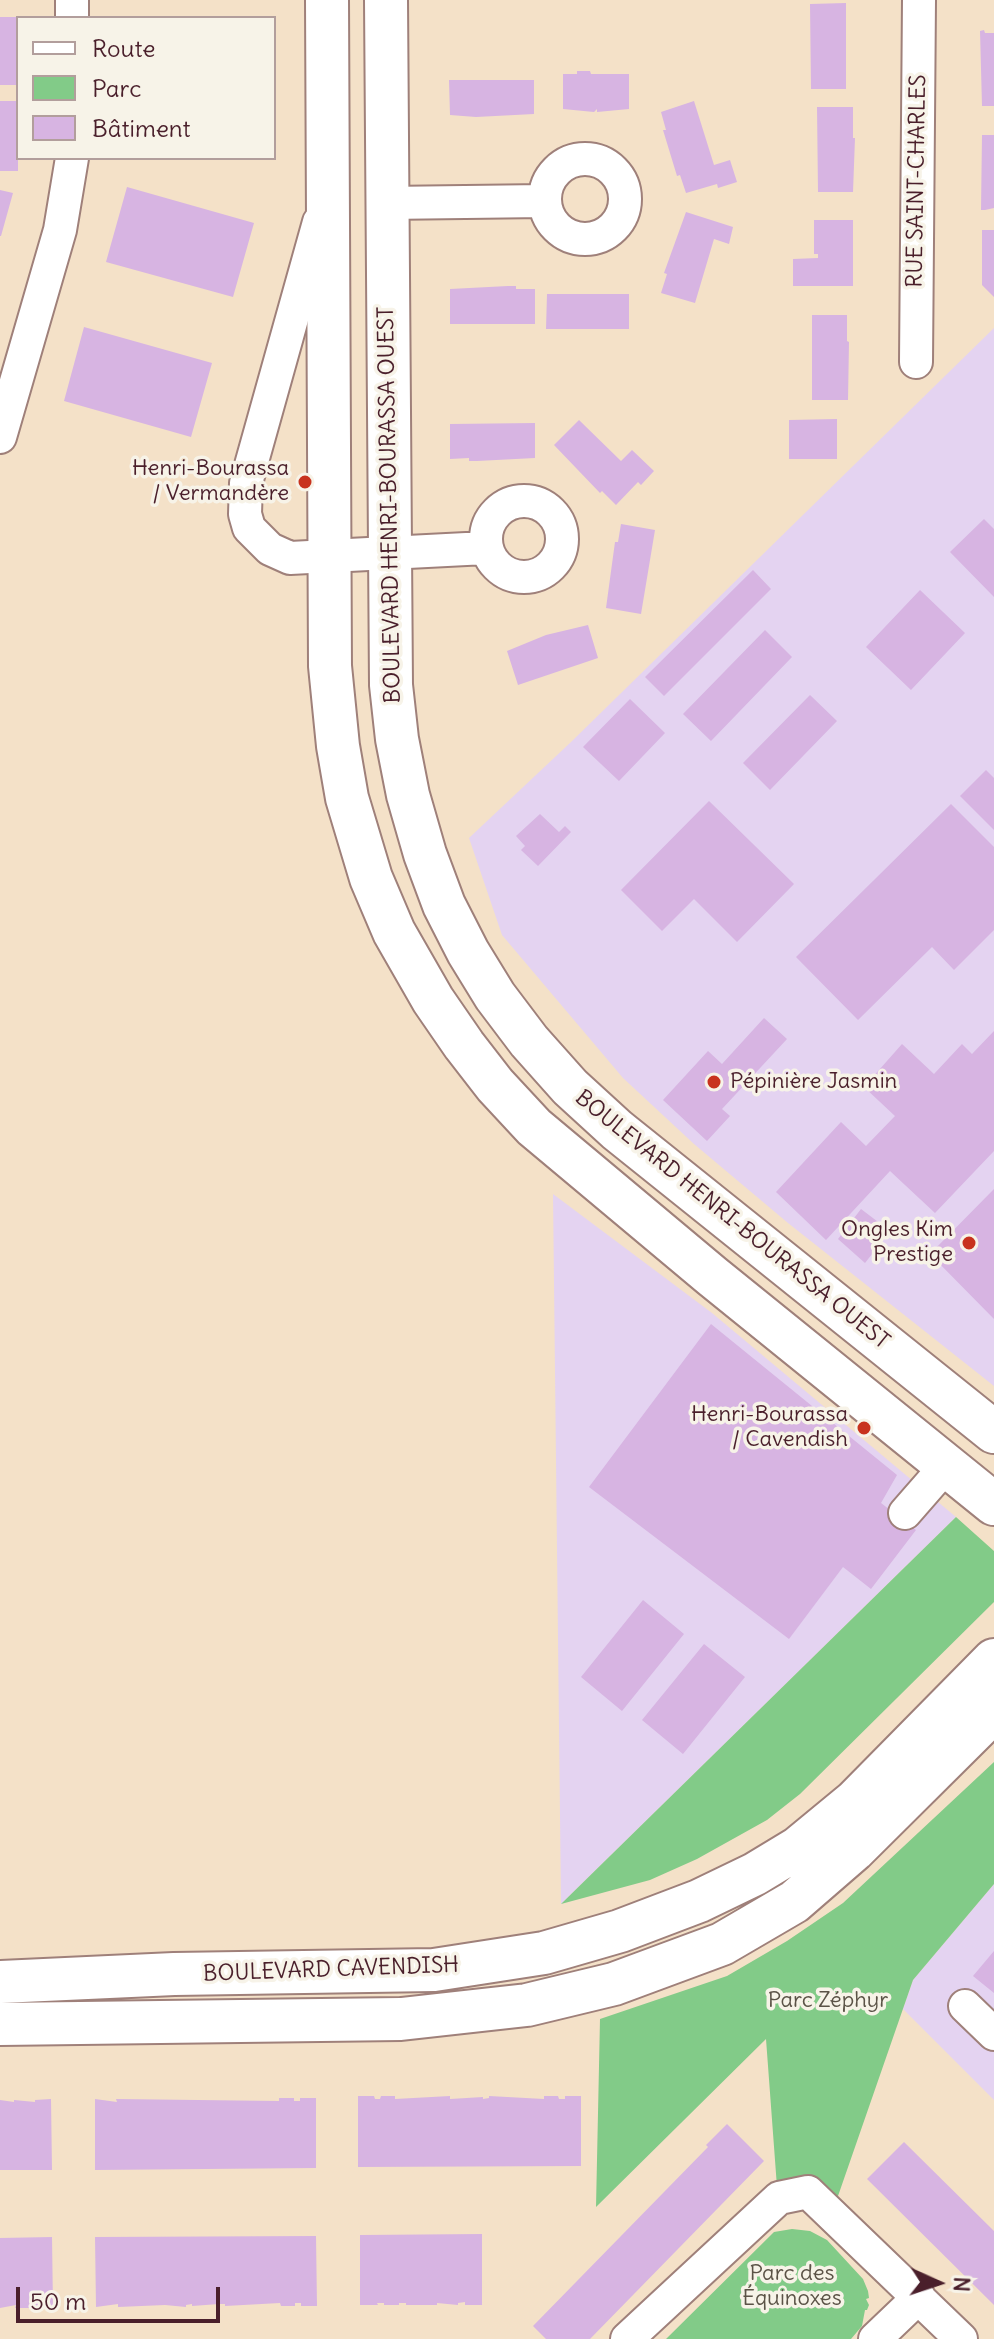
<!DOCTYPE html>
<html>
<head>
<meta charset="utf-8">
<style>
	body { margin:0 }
	#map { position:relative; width:994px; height:2339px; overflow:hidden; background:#f4e1c8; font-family:Delius,sans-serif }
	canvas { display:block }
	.legend { position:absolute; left:16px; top:16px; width:260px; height:144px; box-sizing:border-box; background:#f7f3e8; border:2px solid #b29e9c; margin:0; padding:10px 14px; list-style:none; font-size:24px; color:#4a1f2b }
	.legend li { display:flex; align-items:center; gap:16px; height:40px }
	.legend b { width:40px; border:2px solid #b29e9c }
	.north { position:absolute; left:898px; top:2243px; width:80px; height:80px; -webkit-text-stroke:6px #f7f3e8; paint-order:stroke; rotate:93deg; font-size:22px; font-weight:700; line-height:32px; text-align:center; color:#4a1f2b }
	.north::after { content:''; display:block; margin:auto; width:28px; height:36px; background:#4a1f2b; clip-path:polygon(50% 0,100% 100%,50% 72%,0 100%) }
	.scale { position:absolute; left:16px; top:2287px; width:204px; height:36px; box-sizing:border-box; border:4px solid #4a1f2b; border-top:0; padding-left:10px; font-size:24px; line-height:28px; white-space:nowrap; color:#4a1f2b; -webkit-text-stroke:6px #f7f3e8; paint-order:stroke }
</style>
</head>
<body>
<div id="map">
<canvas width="994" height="2339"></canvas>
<ul class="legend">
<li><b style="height:10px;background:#fff"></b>Route</li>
<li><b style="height:22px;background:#82cb88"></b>Parc</li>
<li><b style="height:22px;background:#d7b4e2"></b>Bâtiment</li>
</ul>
<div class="north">N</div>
<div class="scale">50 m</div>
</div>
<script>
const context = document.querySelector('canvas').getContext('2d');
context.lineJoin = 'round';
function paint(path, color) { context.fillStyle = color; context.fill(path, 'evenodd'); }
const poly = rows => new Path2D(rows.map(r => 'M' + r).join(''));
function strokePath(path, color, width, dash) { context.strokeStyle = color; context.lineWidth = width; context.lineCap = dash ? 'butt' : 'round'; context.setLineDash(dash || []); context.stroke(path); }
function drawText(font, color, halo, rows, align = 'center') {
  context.font = font + ' Delius,sans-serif'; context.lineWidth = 7; context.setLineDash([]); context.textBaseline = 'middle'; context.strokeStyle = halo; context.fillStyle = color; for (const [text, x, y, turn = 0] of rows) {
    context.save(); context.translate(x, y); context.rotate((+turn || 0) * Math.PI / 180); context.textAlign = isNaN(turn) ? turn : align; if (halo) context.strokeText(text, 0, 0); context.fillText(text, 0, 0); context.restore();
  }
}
paint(poly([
	[994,328,994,1386,788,1223,694,1144,623,1078,502,935,469,838,571,742],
	[553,1194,712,1313,956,1517,561,1904],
	[994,1884,994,2100,903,2009,913,1980]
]), '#e4d3f1');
paint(poly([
	[956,1517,994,1551,994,1602,800,1794,767,1820,697,1859,650,1880,561,1904],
	[994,1762,994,1884,913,1980,838,2196,777,2187,766,2039,596,2207,600,2019,727,1976,787,1941,843,1903],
	[792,2229,810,2231,827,2240,863,2279,868,2291,869,2298,866,2299,869,2305,867,2310,865,2310,862,2326,851,2339,666,2339,774,2232]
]), '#82cb88');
paint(poly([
	[846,3,846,89,811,89,810,4],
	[0,17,18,17,18,85,0,85],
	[984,30,985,33,994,33,994,106,982,106,980,31],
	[577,71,590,71,591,74,629,74,629,109,597,112,597,109,594,112,563,109,563,74,577,74],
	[449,80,534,80,534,114,476,117,450,115],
	[0,101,18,101,18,171,0,171],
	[694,101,714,165,730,160,737,182,718,188,717,184,686,193,680,175,677,176,663,130,666,130,661,112],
	[817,107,853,107,853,138,855,138,853,192,818,192],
	[982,135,994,135,994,208,985,210,981,210],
	[127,187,254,223,233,297,106,262],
	[0,190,13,193,1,236,0,236],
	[686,212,733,227,729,244,714,239,695,303,661,293,667,274,664,273],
	[814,220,853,220,853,286,793,286,793,259,818,258,818,254,814,254],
	[982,230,994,230,994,297,982,285],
	[508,286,516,286,516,289,535,289,535,324,450,324,450,289],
	[547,294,629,294,629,329,546,329],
	[812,315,847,315,847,341,849,342,848,400,812,400],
	[84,327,212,363,191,437,64,401],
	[837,419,837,459,789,459,789,420],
	[579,420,621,461,632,450,654,471,641,485,638,482,616,505,602,491,600,493,554,445],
	[535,423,535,458,477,461,469,461,469,458,450,459,450,424],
	[984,519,994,529,994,597,950,552],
	[621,524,655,530,641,614,606,608,615,542,618,542],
	[753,570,771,589,664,696,645,677],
	[920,590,965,633,911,690,866,647],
	[588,625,598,658,518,685,507,651,546,635],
	[765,630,792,657,711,741,683,714],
	[810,695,837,721,770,790,743,763],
	[630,699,665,733,619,781,583,747],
	[986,770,994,778,994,830,960,796],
	[709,801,794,884,737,942,694,899,662,931,621,890],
	[951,804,994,847,994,930,954,970,932,947,858,1020,796,957],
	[540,814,559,832,565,826,571,832,538,866,521,850,525,846,516,836],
	[764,1018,787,1039,722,1109,730,1116,707,1141,663,1100,708,1051,722,1064],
	[994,1031,994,1151,935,1213,890,1171,826,1240,776,1192,841,1122,866,1146,895,1116,864,1087,902,1044,934,1074,962,1044,972,1054],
	[994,1189,994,1319,930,1254],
	[861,1209,890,1231,865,1263,838,1239],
	[711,1324,897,1475,881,1503,916,1530,871,1589,843,1567,789,1639,589,1487],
	[643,1600,684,1634,622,1711,581,1677],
	[704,1644,745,1677,683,1754,642,1720],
	[994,1951,994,1993,973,1976],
	[358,2096,374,2096,375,2099,380,2099,381,2096,395,2096,395,2099,450,2096,450,2099,483,2097,483,2099,489,2098,489,2096,544,2099,544,2096,558,2096,559,2099,565,2099,565,2096,581,2096,581,2166,358,2167],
	[279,2098,294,2098,294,2101,300,2101,300,2098,316,2098,316,2168,95,2170,95,2099,117,2102,116,2099,279,2101],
	[51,2099,52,2170,0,2170,0,2100,14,2102,14,2100,35,2102,35,2100],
	[727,2124,764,2161,590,2339,546,2339,533,2326,708,2147,706,2145],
	[904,2142,994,2231,994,2305,867,2179],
	[482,2234,482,2305,465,2305,465,2302,458,2303,458,2305,437,2303,437,2305,406,2305,406,2303,399,2303,399,2305,384,2305,384,2303,377,2303,378,2305,360,2305,360,2235],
	[316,2236,317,2306,301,2306,301,2303,295,2303,295,2306,281,2306,280,2303,225,2306,225,2304,219,2304,192,2306,192,2304,186,2305,186,2307,165,2305,118,2307,118,2304,96,2307,95,2237],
	[52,2237,53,2308,31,2306,31,2308,15,2308,16,2305,0,2308,0,2238]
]), '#d7b4e2');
const minor = poly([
	[72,0,72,18],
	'545 199a40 40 0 1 1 80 0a40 40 0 1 1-80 0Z',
	[386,203,544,201],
	[319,222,246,483,245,514,249,528,270,549,290,558,486,548],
	[916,362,919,0],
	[0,437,60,230,72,158],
	'486 539a38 38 0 1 1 76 0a38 38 0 1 1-76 0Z',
	[905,1513,946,1466],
	[965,2006,994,2034],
	[627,2339,779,2198,808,2192,961,2339],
	[875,2339,919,2297]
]);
const major = poly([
	[327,0,330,666,338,746,347,798,371,878,394,932,433,1000,464,1045,495,1085,534,1127,712,1276,994,1504],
	[386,0,391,685,397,739,408,795,425,854,444,905,468,952,495,996,529,1041,570,1087,617,1130,994,1432],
	[0,1982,174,1974,434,1970,544,1953,620,1931,699,1901,755,1874,798,1848,855,1801,994,1660],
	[0,2024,401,2019,527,2005,614,1984,722,1944,794,1902,854,1850,994,1711]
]);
strokePath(minor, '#9f807a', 36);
strokePath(major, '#9f807a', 46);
strokePath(minor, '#fff', 32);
strokePath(major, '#fff', 42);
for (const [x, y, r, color] of [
	[305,482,8,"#c8321e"],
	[714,1082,8,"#c8321e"],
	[969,1243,8,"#c8321e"],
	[864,1428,8,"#c8321e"]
]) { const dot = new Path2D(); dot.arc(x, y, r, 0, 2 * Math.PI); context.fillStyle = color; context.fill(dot); strokePath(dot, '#f7f3e8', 3); }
drawText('22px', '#4a1f2b', '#f7f3e8', [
	["RUE SAINT-CHARLES",917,181,-89],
	["BOULEVARD HENRI-BOURASSA OUEST",390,505,-91],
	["BOULEVARD HENRI-BOURASSA OUEST",732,1220,39],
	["BOULEVARD CAVENDISH",331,1970,-2]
]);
drawText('22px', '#4a1f2b', '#f7f3e8', [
	["Henri-Bourassa",289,469],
	["/ Vermandère",289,494],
	["Pépinière Jasmin",730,1082,"left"],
	["Ongles Kim",953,1230],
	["Prestige",953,1255],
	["Henri-Bourassa",848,1415],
	["/ Cavendish",848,1440]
], 'right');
drawText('22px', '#5b5347', '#f7f3e8', [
	["Parc Zéphyr",828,2001],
	["Parc des",792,2274],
	["Équinoxes",792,2299]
]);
</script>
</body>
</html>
